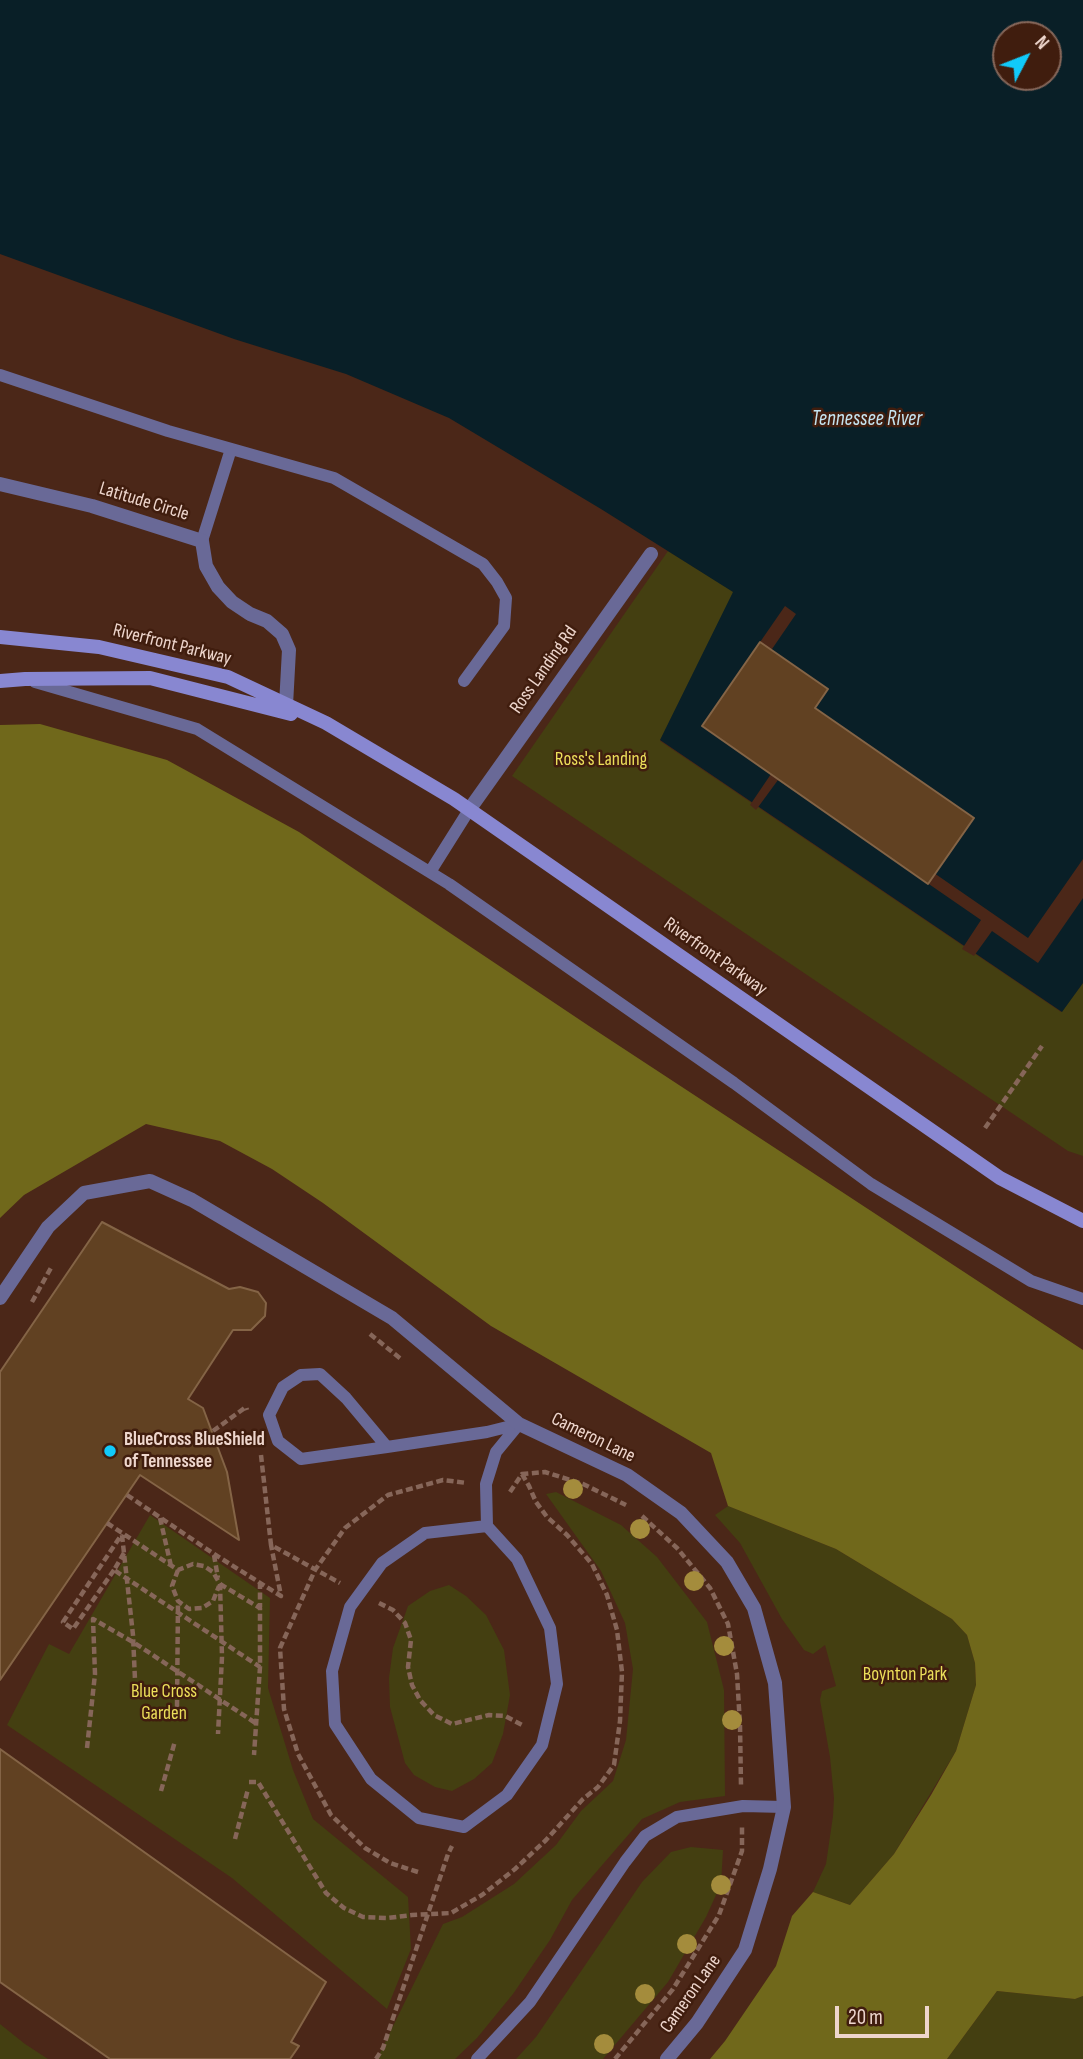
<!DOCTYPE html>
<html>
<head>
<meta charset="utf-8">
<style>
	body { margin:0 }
	#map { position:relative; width:1083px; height:2059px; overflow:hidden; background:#4b2718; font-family:"Sofia Sans Condensed",sans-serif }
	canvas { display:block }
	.north { position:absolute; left:992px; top:21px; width:70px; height:70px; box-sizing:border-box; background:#401d0e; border:2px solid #86675a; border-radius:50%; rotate:48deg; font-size:19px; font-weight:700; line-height:28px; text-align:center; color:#eed6cd }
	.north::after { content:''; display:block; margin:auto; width:24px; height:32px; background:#11cafa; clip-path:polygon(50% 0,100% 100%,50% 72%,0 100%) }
	.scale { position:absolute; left:835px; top:2006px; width:94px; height:32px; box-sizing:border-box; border:4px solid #eed6cd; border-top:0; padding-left:9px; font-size:21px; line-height:24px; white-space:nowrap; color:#eed6cd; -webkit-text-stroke:5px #401d0e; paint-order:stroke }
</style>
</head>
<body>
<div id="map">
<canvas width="1083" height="2059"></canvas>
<div class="north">N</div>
<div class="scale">20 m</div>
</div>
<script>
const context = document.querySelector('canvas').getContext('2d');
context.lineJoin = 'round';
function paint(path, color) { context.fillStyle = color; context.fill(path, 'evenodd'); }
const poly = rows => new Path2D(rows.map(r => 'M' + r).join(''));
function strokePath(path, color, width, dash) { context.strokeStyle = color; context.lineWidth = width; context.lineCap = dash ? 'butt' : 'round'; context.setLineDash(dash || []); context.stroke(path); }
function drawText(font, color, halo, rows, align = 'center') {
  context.font = font + ' "Sofia Sans Condensed",sans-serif'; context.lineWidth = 5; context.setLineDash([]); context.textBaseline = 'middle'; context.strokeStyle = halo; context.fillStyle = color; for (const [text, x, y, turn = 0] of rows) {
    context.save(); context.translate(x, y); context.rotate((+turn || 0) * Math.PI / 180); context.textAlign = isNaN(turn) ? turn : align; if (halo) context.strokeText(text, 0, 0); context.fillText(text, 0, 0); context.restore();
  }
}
paint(poly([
	[668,551,734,592,660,741,1061,1012,1083,983,1083,1156,1068,1151,512,776],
	[556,1492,621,1525,657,1557,707,1622,724,1690,725,1796,680,1802,642,1819,572,1900,550,1940,513,1994,477,2038,455,2059,377,2059,443,1924,462,1917,514,1884,556,1845,581,1811,613,1781,626,1740,633,1669,625,1623,601,1571,546,1494],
	[728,1506,836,1549,952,1619,967,1635,975,1663,976,1685,956,1751,894,1854,850,1905,813,1892,826,1864,833,1816,834,1798,830,1757,820,1700,822,1691,836,1686,825,1645,813,1654,804,1650,782,1619,740,1543,715,1515],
	[150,1515,270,1598,268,1688,293,1770,313,1819,408,1897,411,1949,387,2009,232,1878,7,1725,49,1644,69,1654],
	[449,1585,466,1596,486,1615,504,1650,510,1695,503,1734,492,1763,474,1779,452,1791,435,1787,414,1775,405,1763,390,1707,389,1678,393,1648,408,1606,430,1591],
	[691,1847,723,1850,721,1884,706,1917,668,1982,603,2059,516,2059,536,2037,642,1882,671,1852],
	[997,1991,1075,1999,1083,1996,1083,2059,947,2059],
	[0,2024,25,2044,48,2059,0,2059]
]), '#443f11');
paint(poly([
	[40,724,167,760,299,832,589,1026,1083,1350,1083,1996,1075,1999,997,1991,947,2059,710,2059,725,2041,776,1966,792,1916,813,1892,850,1905,894,1854,931,1795,956,1751,976,1685,975,1663,967,1635,952,1619,836,1549,728,1506,711,1453,491,1326,323,1203,272,1169,220,1141,146,1124,24,1195,0,1218,0,725]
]), '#70681b');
paint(poly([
	[0,0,1083,0,1083,983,1062,1012,660,740,733,592,601,509,449,418,346,374,234,339,0,254],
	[1006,35,1048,35,1048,77,1006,77]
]), '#091f27');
paint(poly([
	[785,606,796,614,720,725,1028,938,1083,859,1083,898,1038,963,992,931,974,956,962,949,981,920,778,780,756,810,750,805,771,774,702,726]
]), '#4b2718');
const building = poly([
	[760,642,828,689,815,708,974,818,928,884,702,726,760,642],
	[102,1222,229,1289,240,1287,258,1292,266,1303,265,1316,251,1330,233,1330,188,1399,203,1408,227,1472,239,1540,140,1475,0,1680,0,1372,102,1222],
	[0,1749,326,1982,291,2042,299,2046,290,2059,110,2059,0,1982,0,1749]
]);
paint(building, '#614122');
strokePath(building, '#846446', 2);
strokePath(poly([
	[985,1128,1042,1046],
	[32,1302,52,1266],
	[370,1334,401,1359],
	[213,1431,246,1407,247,1410],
	[261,1455,271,1545,340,1583],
	[510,1492,522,1474,545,1472,583,1484,626,1505],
	[127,1495,214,1554,281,1596,271,1545],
	[642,1516,677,1548,710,1588,728,1624,737,1674,740,1725,741,1786],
	[160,1518,171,1566],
	[107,1523,178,1570,193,1564,204,1566,213,1572,220,1584,222,1657,218,1734],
	[122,1535,133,1635,135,1680],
	[124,1553,114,1570,260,1667],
	[214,1555,218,1578],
	[114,1570,73,1629,63,1622,122,1534],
	[178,1570,172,1586,178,1601,189,1609,202,1608,213,1601,219,1586],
	[260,1582,260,1607],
	[220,1584,260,1608,260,1667,254,1755],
	[379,1603,393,1610,405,1623,411,1640,408,1667,412,1685,420,1700,434,1715,452,1724,489,1715,505,1716,524,1726],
	[177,1707,178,1602],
	[87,1748,95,1674,93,1619,133,1642,257,1724],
	[249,1782,258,1782,326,1893,344,1908,363,1917,388,1918,412,1915,451,1913,482,1895,515,1869,546,1840,583,1799,598,1787,614,1765,620,1721,622,1672,617,1630,607,1595,592,1564,567,1535,547,1517,536,1502,529,1486,522,1474],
	[161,1791,175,1741],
	[235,1839,248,1789],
	[418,1872,390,1863,365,1848,331,1815,298,1754,284,1709,280,1648,315,1570,345,1528,388,1495,443,1480,467,1483],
	[376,2059,383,2048,448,1854,452,1846],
	[615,2059,673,1989,719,1915,742,1851,742,1826]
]), '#866659', 4.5, [7, 3.5]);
strokePath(poly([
	[0,375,168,431,334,478,483,564,497,582,506,598,504,626,464,681],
	[202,541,231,449],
	[35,682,197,729,449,884,734,1083,871,1184,1031,1281,1083,1299],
	[430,872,469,810],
	[387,1447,346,1398,320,1374,301,1375,283,1387,269,1415,278,1441,301,1459,387,1447,487,1432,519,1424,496,1452,486,1484,487,1526,517,1559,550,1628,557,1684,542,1745,507,1795,464,1827,419,1818,371,1779,335,1724,332,1671,350,1607,382,1563,425,1533,487,1526],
	[477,2059,530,2002,625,1862,645,1836,677,1817,743,1806,784,1807]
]), '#696997', 12);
strokePath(poly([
	[0,484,92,506,202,541,206,566,218,587,232,602,250,614,267,621,282,634,289,650,286,705],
	[469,810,651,554],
	[0,1298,48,1227,84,1193,150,1181,192,1200,392,1318,519,1424,627,1475,681,1513,727,1562,754,1608,775,1683,784,1807,770,1869,745,1950,697,2023,667,2059]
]), '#696997', 14);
strokePath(poly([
	[0,637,99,647,228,677,326,723,454,799,1000,1178,1083,1221],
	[0,681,25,679,150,678,291,714]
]), '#8887d1', 14);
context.fillStyle = '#a48c3c';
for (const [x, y] of [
	[573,1489],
	[640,1529],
	[694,1581],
	[724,1646],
	[732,1720],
	[721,1885],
	[687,1944],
	[645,1994],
	[604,2044]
]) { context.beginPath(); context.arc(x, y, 10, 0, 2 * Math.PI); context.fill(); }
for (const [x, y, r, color] of [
	[110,1451,7,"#11cafa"]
]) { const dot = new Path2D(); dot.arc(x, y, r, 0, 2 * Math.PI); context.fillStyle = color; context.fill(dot); strokePath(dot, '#401d0e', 2.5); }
drawText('19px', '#eed6cd', '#401d0e', [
	["Latitude Circle",144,502,17],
	["Riverfront Parkway",172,645,14],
	["Ross Landing Rd",544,670,-55],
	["Riverfront Parkway",715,957,35],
	["Cameron Lane",593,1438,26],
	["Cameron Lane",691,1994,-55]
]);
drawText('19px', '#ecdf5a', '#401d0e', [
	["Ross's Landing",601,760],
	["Boynton Park",905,1675],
	["Blue Cross",164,1692],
	["Garden",164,1714]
]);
drawText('bold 19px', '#eed6cd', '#401d0e', [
	["BlueCross BlueShield",124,1440],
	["of Tennessee",124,1462]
], 'left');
drawText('italic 21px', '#c4e4f1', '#401d0e', [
	["Tennessee River",867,420]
]);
</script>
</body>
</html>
